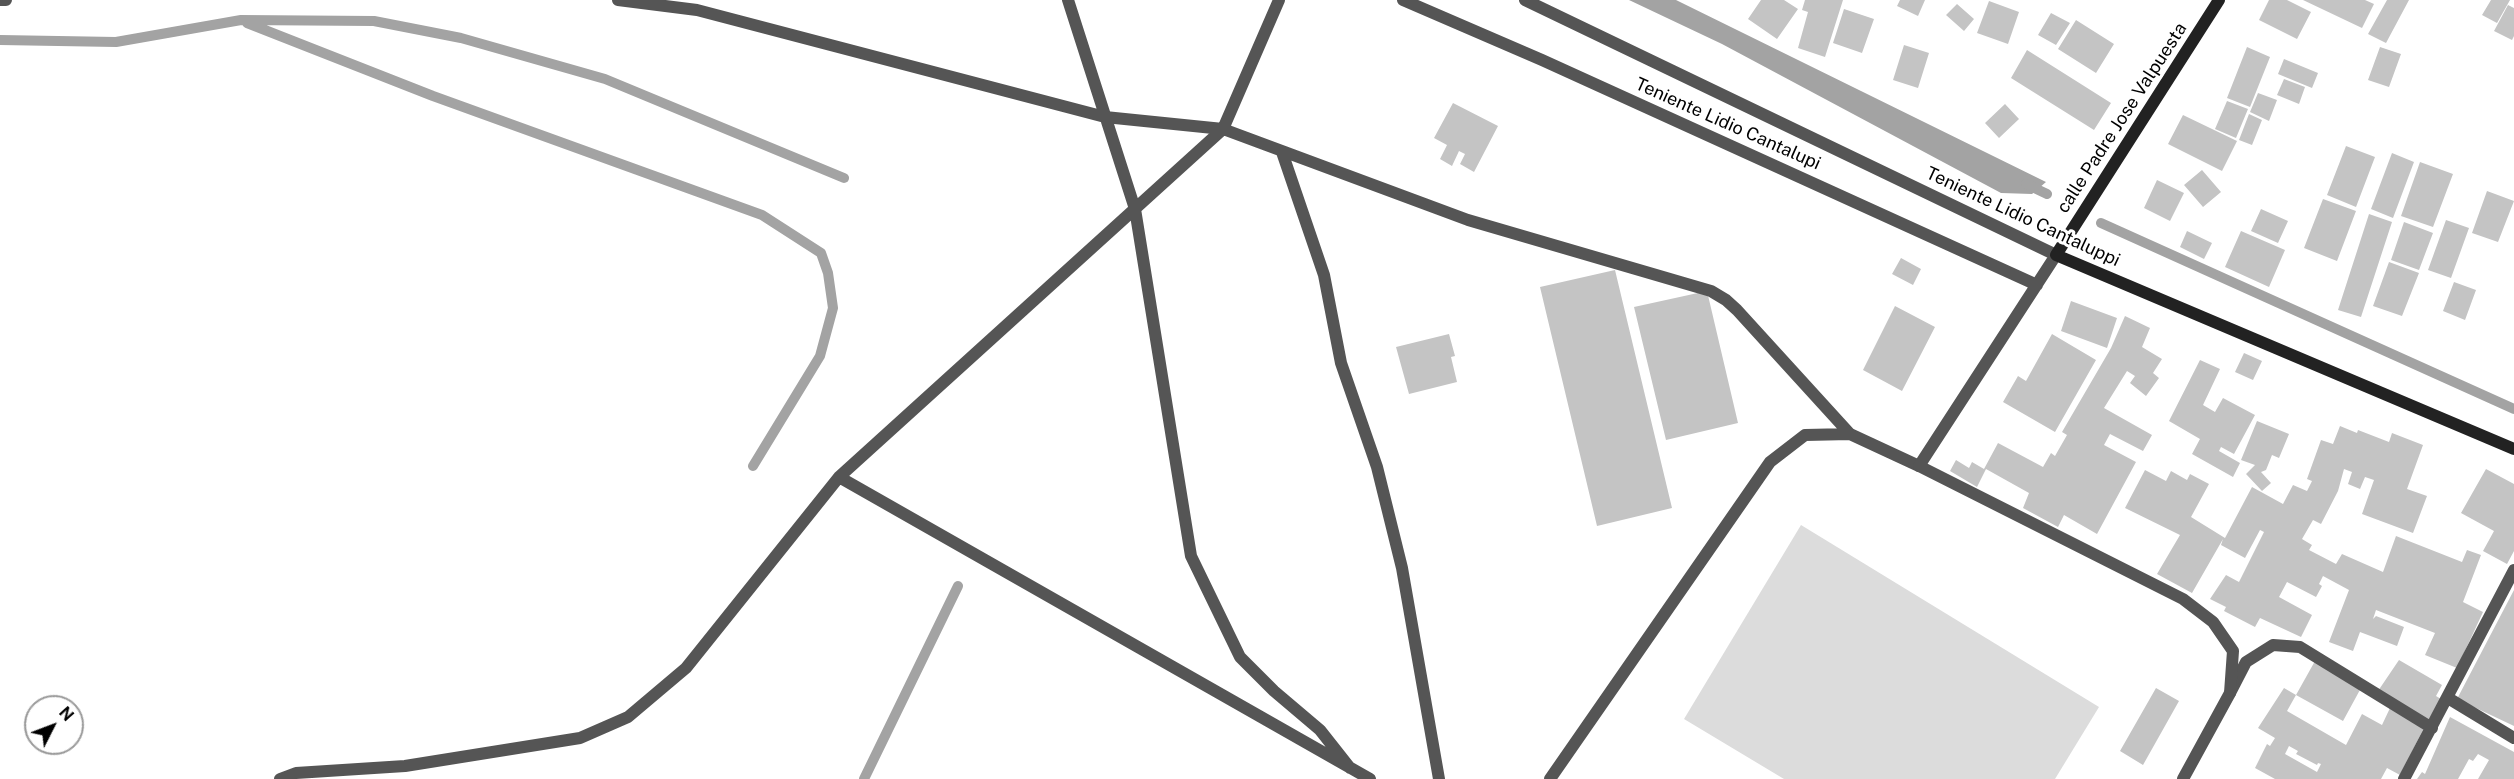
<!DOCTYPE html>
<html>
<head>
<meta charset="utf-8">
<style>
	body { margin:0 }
	#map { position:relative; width:2514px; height:779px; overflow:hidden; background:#fff; font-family:"Public Sans",sans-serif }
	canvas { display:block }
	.north { position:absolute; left:24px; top:695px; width:60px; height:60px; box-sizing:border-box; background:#fff; border:2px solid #999; border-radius:50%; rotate:48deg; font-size:16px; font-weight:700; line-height:24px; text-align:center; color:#000 }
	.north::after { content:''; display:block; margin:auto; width:21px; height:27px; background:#000; clip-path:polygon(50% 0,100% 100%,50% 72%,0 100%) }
</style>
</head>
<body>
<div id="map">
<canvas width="2514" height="779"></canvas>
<div class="north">N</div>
</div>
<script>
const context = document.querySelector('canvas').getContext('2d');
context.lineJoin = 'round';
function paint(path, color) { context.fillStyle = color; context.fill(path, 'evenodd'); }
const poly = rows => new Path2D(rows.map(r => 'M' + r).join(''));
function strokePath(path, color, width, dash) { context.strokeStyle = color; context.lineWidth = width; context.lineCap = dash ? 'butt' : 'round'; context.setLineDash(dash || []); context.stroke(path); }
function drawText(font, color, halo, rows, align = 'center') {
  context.font = font + ' "Public Sans",sans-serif'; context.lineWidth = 6; context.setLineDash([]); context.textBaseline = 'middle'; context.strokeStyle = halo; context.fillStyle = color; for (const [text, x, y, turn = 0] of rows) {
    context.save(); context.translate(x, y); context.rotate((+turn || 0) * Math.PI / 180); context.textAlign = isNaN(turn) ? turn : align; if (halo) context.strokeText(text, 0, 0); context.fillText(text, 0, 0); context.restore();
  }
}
paint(poly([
	[1801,525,2099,707,2055,779,1784,779,1684,719]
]), '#dcdcdc');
paint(poly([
	[1629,0,1676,0,2046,182,2032,194,2001,193,1722,44]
]), '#a3a3a3');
strokePath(poly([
	[247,23,433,96,762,215,821,253,828,273,833,308,820,356,753,466],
	[0,40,116,42,241,20,374,21,461,38,605,79,844,178],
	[2026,184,2047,194],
	[2101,223,2514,409],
	[864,779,958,586]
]), '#a3a3a3', 10);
paint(poly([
	[1761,0,1784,0,1798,9,1777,39,1748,19],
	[1805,0,1843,0,1825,57,1798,48,1808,12,1802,10],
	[1900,0,1925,0,1918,16,1897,6],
	[2269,0,2287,0,2311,12,2297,39,2259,20],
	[2303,0,2365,0,2374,4,2362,28],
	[2387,0,2409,0,2386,43,2368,34],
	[2491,0,2510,0,2497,23,2482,15],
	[1989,1,2019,12,2008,44,1977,33],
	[1957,4,1974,19,1964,31,1946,15],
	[2508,5,2514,8,2514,36,2512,40,2494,31],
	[1844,9,1874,19,1862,53,1833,43],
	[2051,13,2070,23,2056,45,2038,35],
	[2076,20,2114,44,2096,73,2058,49],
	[1904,45,1929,53,1918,88,1893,80],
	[2247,47,2270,57,2250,107,2227,98],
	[2380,47,2401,54,2389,87,2368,80],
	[2027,50,2111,103,2094,130,2011,78],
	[2284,59,2318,73,2312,88,2278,74],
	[2284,79,2305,87,2299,104,2277,95],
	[2258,93,2277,100,2269,121,2250,112],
	[2227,101,2248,109,2236,138,2215,129],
	[1453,103,1498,126,1474,172,1460,164,1465,154,1459,151,1452,166,1440,159,1447,145,1434,138],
	[2005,104,2019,119,1999,138,1985,123],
	[2249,114,2262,120,2252,145,2239,140],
	[2183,115,2237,141,2222,171,2168,144],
	[2346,146,2375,157,2356,207,2327,195],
	[2392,153,2414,162,2393,218,2371,209],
	[2420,162,2453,174,2433,227,2401,216],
	[2202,170,2221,192,2203,207,2184,185],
	[2157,180,2184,193,2170,221,2144,208],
	[2487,191,2514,201,2498,242,2472,233],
	[2323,199,2356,211,2337,261,2304,248],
	[2261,209,2288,221,2278,243,2251,231],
	[2369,214,2392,222,2361,317,2338,310],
	[2446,220,2469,228,2451,278,2428,270],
	[2404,222,2433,233,2419,270,2391,260],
	[2187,231,2212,243,2204,259,2180,247],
	[2241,231,2285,250,2269,287,2225,267],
	[1901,258,1921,269,1913,285,1892,274],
	[2389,262,2419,273,2402,316,2373,306],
	[1615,270,1672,508,1597,526,1540,287],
	[2454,282,2476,290,2465,320,2443,311],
	[1707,291,1738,423,1666,440,1634,307],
	[2071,301,2117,318,2107,348,2061,331],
	[1895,306,1935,327,1902,391,1863,370],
	[2125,316,2150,328,2142,347,2162,359,2153,373,2159,378,2146,396,2130,383,2135,376,2127,371,2104,408,2152,435,2143,451,2110,434,2104,445,2136,462,2097,534,2064,515,2058,527,2023,508,2029,493,1986,469,1977,487,1950,471,1956,460,1969,468,1972,462,1984,469,1998,443,2043,467,2051,453,2055,456,2067,435,2062,432,2111,348],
	[1449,334,1455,356,1451,357,1457,382,1409,394,1396,347],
	[2052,334,2096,360,2055,432,2003,402,2018,376,2026,381],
	[2244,353,2262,361,2253,380,2235,372],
	[2200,360,2220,369,2203,405,2215,412,2223,398,2255,415,2234,454,2221,447,2219,451,2240,463,2233,477,2192,454,2200,439,2169,421],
	[2257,421,2289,434,2279,458,2272,455,2266,470,2261,472,2271,483,2262,491,2246,474,2255,465,2241,460],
	[2340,426,2357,433,2358,430,2389,442,2392,433,2423,445,2407,489,2427,496,2413,533,2362,514,2374,480,2365,477,2360,489,2348,484,2352,472,2344,469,2338,491,2321,524,2313,520,2302,539,2312,545,2309,550,2336,564,2342,554,2383,572,2396,536,2462,562,2467,550,2481,555,2463,602,2483,612,2457,668,2425,655,2435,633,2376,610,2373,619,2376,616,2404,627,2397,646,2360,632,2353,651,2329,642,2349,590,2323,576,2319,584,2322,586,2316,597,2287,582,2279,597,2312,615,2301,637,2260,618,2255,627,2224,611,2226,607,2210,599,2226,575,2239,582,2264,532,2260,530,2245,558,2221,545,2223,539,2192,593,2157,574,2180,535,2125,508,2145,470,2166,481,2171,471,2187,480,2190,474,2209,484,2191,517,2225,538,2252,487,2283,504,2293,485,2307,491,2312,481,2307,479,2321,440,2333,444],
	[2486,469,2514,484,2514,551,2507,564,2483,551,2494,531,2461,513],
	[2514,590,2514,726,2457,699],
	[2399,660,2442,685,2436,696,2441,699,2428,721,2378,691],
	[2315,661,2361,688,2343,721,2296,695],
	[2156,688,2179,701,2143,765,2120,751],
	[2284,688,2296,695,2287,711,2346,745,2362,714,2382,725,2390,708,2425,726,2400,775,2387,768,2381,779,2275,779,2255,768,2267,744,2270,746,2275,738,2258,728],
	[2289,746,2298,751,2296,754,2317,765,2318,763,2321,764,2317,772,2285,754],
	[2450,717,2514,752,2514,779,2478,779,2489,760,2478,754,2473,761,2469,759,2458,779,2417,779,2422,772,2425,774]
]), '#c4c4c4');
strokePath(poly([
	[0,0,6,0],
	[618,0,697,10,1105,117,1223,129,1468,220,1711,291,1726,300,1737,310,1850,434],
	[1068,0,1135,209,1191,556,1240,657,1274,691,1320,730,1350,768],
	[1282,152,1324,275,1341,363,1377,467,1402,568,1439,779],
	[839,477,1370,779],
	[2230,693,2246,662,2273,645,2300,647,2432,728],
	[2448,698,2514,738],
	[280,779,296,773,405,766,580,738,628,717,686,668,839,477,1223,129,1279,0],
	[1550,779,1770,462,1805,435,1850,434,1919,466],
	[2404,779,2514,570]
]), '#555', 12);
strokePath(poly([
	[1403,0,1542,60,2037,285],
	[1525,0,2056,255,1919,466,2183,599,2213,622,2233,651,2230,693,2183,779]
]), '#555', 12);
strokePath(poly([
	[2219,0,2056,255,2514,449]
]), '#222', 12);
drawText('18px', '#000', '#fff', [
	["calle Padre Jose Valpuesta",2122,118,-57],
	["Teniente Lidio Cantalupi",1728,124,24],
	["Teniente Lidio Cantaluppi",2023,217,25]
]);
</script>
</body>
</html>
